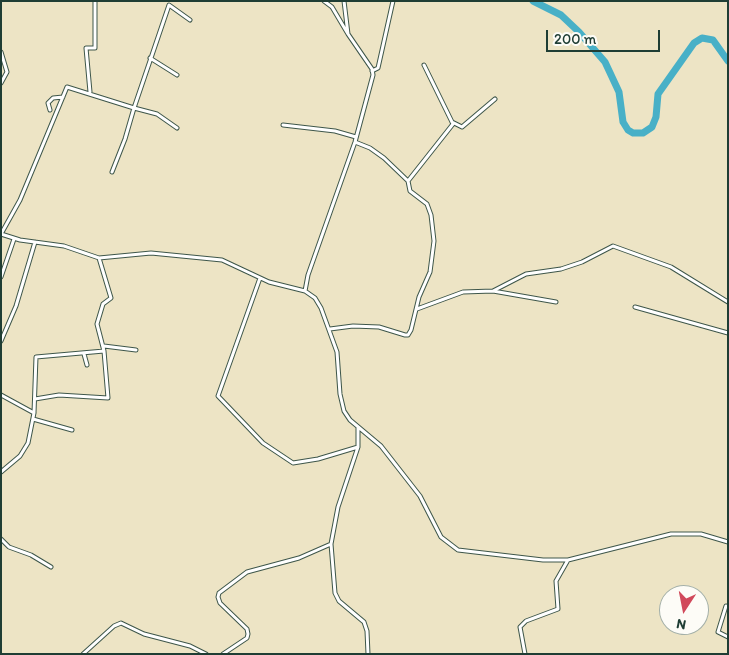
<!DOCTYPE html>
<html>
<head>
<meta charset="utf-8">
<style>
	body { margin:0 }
	#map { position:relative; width:729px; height:655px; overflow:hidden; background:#ede4c5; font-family:Itim,sans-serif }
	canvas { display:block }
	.frame { position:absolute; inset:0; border:2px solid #1f3d34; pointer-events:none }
	.north { position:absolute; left:659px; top:585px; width:50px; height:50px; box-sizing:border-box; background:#fdfcf7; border:1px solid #a4b0a9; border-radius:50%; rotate:191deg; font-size:14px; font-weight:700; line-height:20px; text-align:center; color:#1f3d34 }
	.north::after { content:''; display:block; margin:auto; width:18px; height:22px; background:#d1495b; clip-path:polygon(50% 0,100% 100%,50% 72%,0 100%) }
	.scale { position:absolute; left:546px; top:30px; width:114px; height:22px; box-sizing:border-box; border:2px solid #1f3d34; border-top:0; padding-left:6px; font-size:15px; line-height:18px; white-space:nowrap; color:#1f3d34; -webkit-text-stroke:4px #fdfcf7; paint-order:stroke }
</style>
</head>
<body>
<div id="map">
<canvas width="729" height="655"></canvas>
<div class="frame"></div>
<div class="north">N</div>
<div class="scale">200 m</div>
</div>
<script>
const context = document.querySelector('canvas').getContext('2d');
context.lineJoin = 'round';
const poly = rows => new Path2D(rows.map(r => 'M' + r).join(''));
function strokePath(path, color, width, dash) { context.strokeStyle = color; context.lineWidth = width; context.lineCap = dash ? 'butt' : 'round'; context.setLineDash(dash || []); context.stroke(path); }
strokePath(poly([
	[533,1,561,15,579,32,605,62,619,92,623,122,628,130,633,133,643,133,652,127,656,117,658,94,694,43,702,38,713,40,728,61]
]), '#48b0c7', 7);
const minor = poly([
	[324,1,332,7,348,34],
	[1,52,7,72,1,83],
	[150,58,177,75],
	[372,71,378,68,393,1],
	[90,92,86,48,95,48,95,1],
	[50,110,48,103,53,98,63,97],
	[452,122,462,127,495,99],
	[283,125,335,131,356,137],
	[177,128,157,114,134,108,169,5,190,20],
	[355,142,370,148,384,158,408,181],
	[1,234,20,240,64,246,99,258,151,253,222,260,269,282,305,291,315,298,321,308,337,352,340,394,344,411,350,420,381,446,420,496,441,537,458,550,543,560,568,560,671,534,701,534,728,542],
	[1,234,20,200,67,87,134,108,125,139,112,172],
	[1,277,14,239],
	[260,278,218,396,263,443,293,463,318,459,358,447],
	[305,291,308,275,355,142,373,75,372,69,348,34,344,1],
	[493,291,556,302],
	[635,307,728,333],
	[417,309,463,292,493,291,526,274,561,269,582,262,613,246,671,267,728,302],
	[330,329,353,326,379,327,405,335,408,335,411,330,419,297,430,272,434,241,431,215,427,204,410,191,408,181,453,124,424,65],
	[1,341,16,306,35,242],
	[104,346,136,350],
	[84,354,87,365],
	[1,395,34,413],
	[35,399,59,395,108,398,104,351],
	[33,419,72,430],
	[358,428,358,447,338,507,331,544,335,593,339,601,364,622,367,631,368,654],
	[1,472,20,456,28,443,34,413,36,357,104,351,97,324,103,304,111,298,99,258],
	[1,539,9,547,31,555,51,567],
	[726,606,718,632,728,637],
	[83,654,114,626,121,623,144,634,190,646,206,654],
	[223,654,247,638,248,634,247,629,220,603,218,597,219,593,247,572,299,558,331,544],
	[525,654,520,627,526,621,558,609,556,581,568,560]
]);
strokePath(minor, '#3e564a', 5);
strokePath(minor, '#fff', 3);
</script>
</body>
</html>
